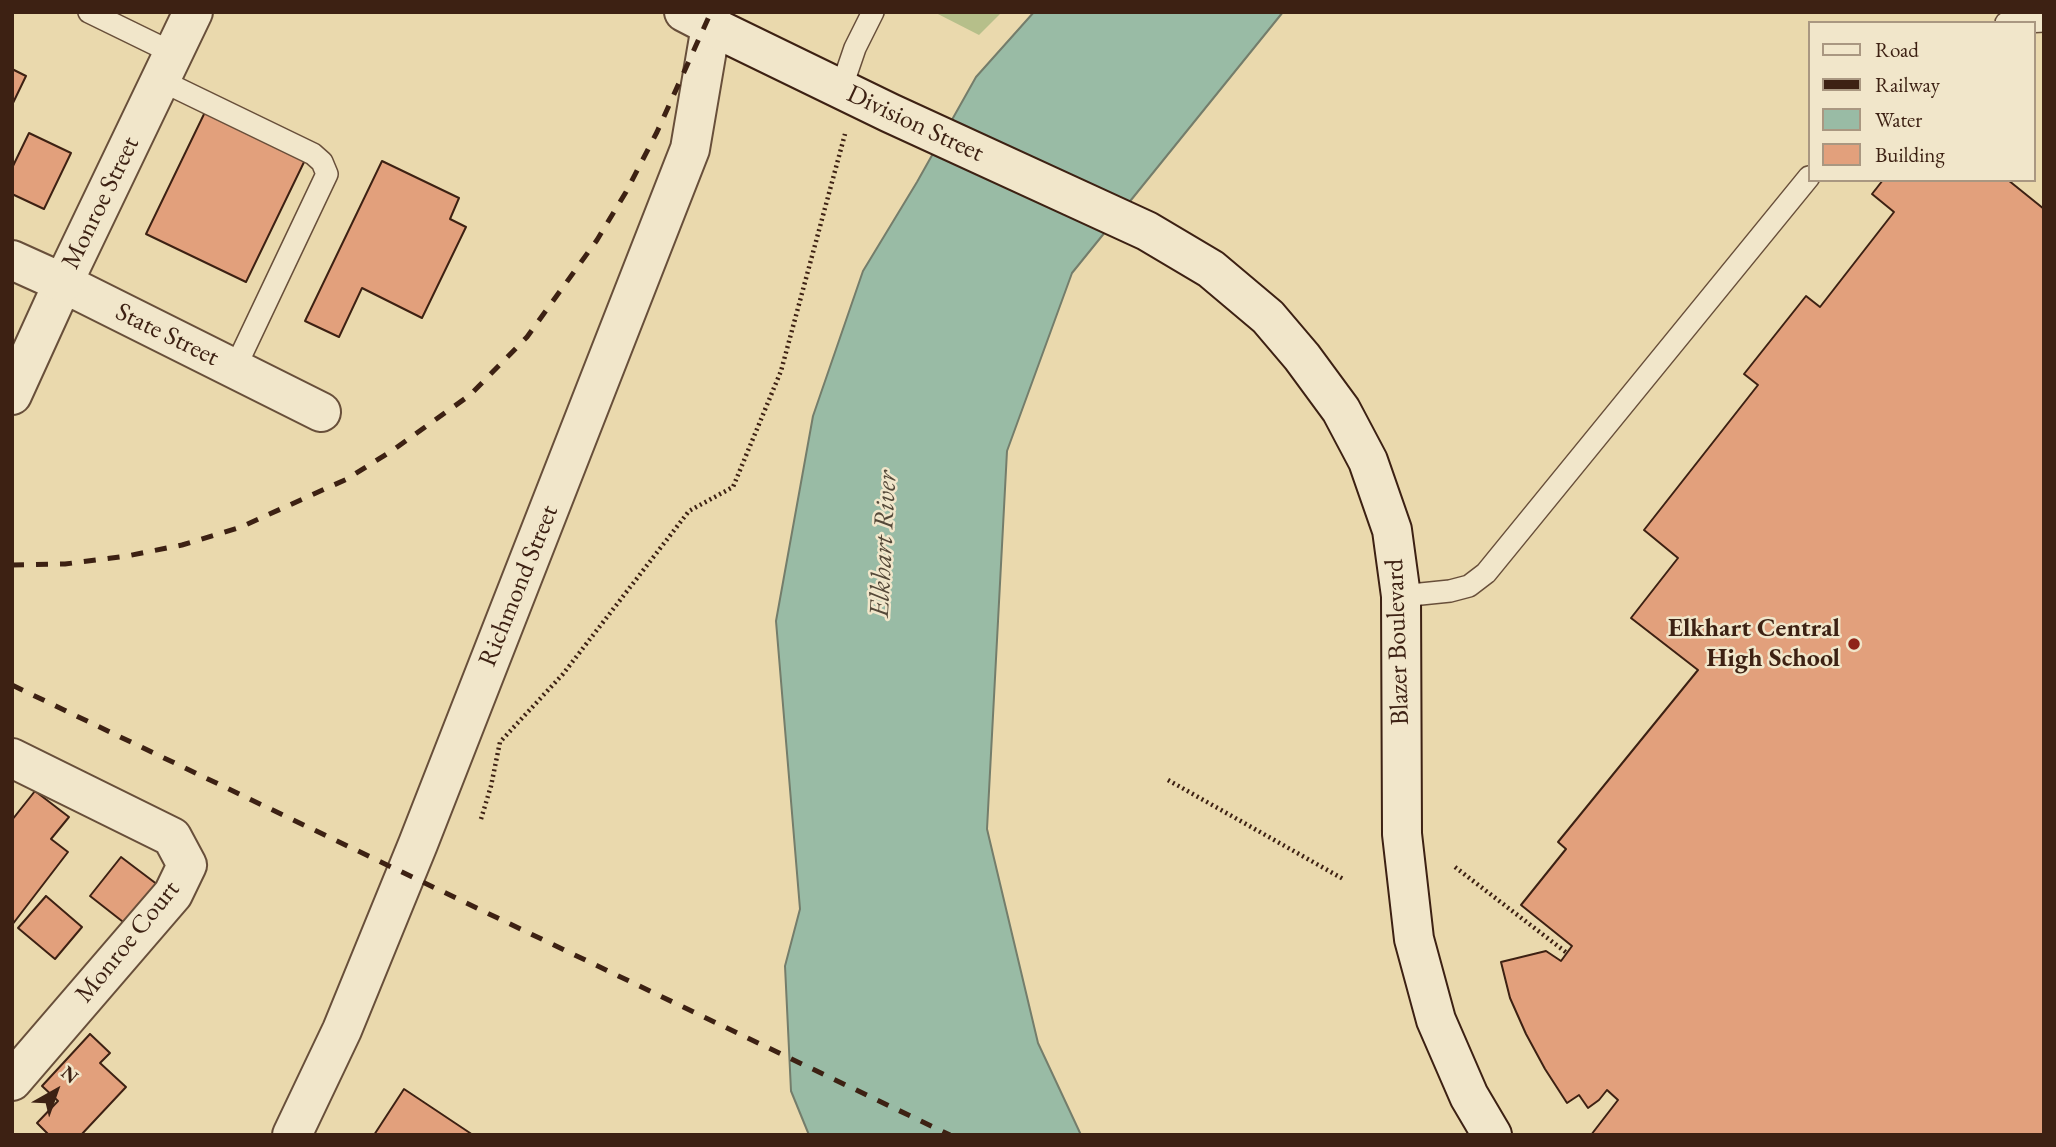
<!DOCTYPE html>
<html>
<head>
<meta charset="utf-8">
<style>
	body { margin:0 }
	#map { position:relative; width:2056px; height:1147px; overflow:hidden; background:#ead9ad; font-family:"EB Garamond",serif }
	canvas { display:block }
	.frame { position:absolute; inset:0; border:14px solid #3d2113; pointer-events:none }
	.legend { position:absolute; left:1808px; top:21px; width:228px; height:161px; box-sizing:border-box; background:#f1e6ca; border:2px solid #a99781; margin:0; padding:9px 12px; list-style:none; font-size:21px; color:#3d2113 }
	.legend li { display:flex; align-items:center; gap:14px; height:35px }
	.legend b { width:35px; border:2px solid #a99781 }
	.north { position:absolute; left:21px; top:1056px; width:70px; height:70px; -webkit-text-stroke:5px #f1e6ca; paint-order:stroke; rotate:40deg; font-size:19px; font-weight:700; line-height:28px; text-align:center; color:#3d2113 }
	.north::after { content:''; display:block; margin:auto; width:24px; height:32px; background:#3d2113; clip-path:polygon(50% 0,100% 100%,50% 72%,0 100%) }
</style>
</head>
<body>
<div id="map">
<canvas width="2056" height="1147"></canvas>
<div class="frame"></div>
<ul class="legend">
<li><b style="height:9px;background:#f1e6ca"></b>Road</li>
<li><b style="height:9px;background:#3d2113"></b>Railway</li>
<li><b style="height:19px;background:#99bba5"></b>Water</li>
<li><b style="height:19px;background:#e2a07c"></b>Building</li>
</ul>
<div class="north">N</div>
</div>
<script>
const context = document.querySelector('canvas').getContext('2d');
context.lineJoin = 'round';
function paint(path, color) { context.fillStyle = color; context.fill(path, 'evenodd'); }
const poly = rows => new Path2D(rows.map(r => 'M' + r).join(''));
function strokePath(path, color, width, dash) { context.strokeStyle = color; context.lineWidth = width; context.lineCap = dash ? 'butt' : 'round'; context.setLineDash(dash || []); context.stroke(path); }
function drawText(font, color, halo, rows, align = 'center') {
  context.font = font + ' "EB Garamond",serif'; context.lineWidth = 5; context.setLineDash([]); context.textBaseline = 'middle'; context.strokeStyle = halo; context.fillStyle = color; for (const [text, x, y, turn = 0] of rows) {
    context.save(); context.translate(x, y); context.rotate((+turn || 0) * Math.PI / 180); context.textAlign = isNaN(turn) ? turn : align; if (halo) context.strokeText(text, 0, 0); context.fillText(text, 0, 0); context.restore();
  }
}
paint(poly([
	[934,12,1002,12,979,35]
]), '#b6bf8a');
const water = poly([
	[1034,12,1283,12,1072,273,1007,451,987,829,1038,1043,1081,1135,809,1135,791,1091,785,966,800,909,776,621,813,416,863,271,917,182,976,77,1034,12]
]);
paint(water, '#99bba5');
strokePath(water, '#747d6b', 2);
const building = poly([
	[12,69,26,76,12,105,12,69],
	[206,110,306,158,246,282,146,234,206,110],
	[29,133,71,153,44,209,12,194,12,168,29,133],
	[382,161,459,198,450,219,466,227,422,318,362,288,339,337,305,321,382,161],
	[1883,180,2008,180,2044,209,2044,1135,1591,1135,1618,1100,1607,1090,1599,1100,1588,1108,1579,1095,1567,1103,1545,1069,1526,1034,1510,998,1501,962,1546,951,1561,961,1572,946,1521,905,1566,849,1558,842,1698,670,1631,618,1678,558,1644,530,1758,385,1744,374,1806,296,1820,307,1894,212,1872,194,1883,180],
	[35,791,69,817,51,839,68,852,12,925,12,820,35,791],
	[121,857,158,885,127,925,90,896,121,857],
	[46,896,82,927,55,959,18,928,46,896],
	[90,1034,110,1053,100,1063,126,1087,81,1135,49,1135,37,1123,58,1101,42,1086,90,1034],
	[404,1089,473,1135,374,1135,404,1089]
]);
paint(building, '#e2a07c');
strokePath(building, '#3d2113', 2);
const service = poly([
	[89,12,173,53],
	[2006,23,2044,21],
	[160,80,313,154,322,162,327,174,235,368],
	[841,89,855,48,873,12],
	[1401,596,1450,591,1469,586,1486,573,1809,177]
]);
const minor = poly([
	[12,395,63,283,321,412],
	[12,758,172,837,187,865,173,894,12,1081]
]);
const tertiary = poly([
	[12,260,63,283,193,12],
	[292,1135,342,1030,418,844,690,149,711,26,684,12]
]);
const secondary = poly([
	[711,12,711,26,890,113,1147,231,1211,269,1268,317,1302,357,1341,410,1368,461,1392,530,1401,596,1402,834,1414,939,1436,1020,1469,1096,1492,1135]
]);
strokePath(service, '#684f3a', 24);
strokePath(minor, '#684f3a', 42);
strokePath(tertiary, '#684f3a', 42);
strokePath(secondary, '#3d2113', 42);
strokePath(poly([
	[1168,780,1345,880],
	[481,819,491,786,500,742,563,674,689,511,733,487,781,371,845,134],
	[1455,867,1567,953]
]), '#3d2113', 4.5, [2, 3.5]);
strokePath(service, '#f1e6ca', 21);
strokePath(minor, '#f1e6ca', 38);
strokePath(tertiary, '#f1e6ca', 38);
strokePath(secondary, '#f1e6ca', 38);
strokePath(poly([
	[12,565,65,564,127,556,182,545,241,527,347,479,393,450,470,395,527,337,597,240,626,192,657,132,711,12],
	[12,685,950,1135]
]), '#3d2113', 5, [12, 12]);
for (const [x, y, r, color] of [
	[1854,644,7,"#8f2418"]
]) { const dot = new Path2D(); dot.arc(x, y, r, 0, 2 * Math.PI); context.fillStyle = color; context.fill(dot); strokePath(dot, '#f1e6ca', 2.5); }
drawText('26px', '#3d2113', '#f1e6ca', [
	["Division Street",915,124,25],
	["Monroe Street",101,203,-64],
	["State Street",167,335,26],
	["Richmond Street",519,586,-68],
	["Blazer Boulevard",1398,642,-92],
	["Monroe Court",128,942,-51]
]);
drawText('bold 26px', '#3d2113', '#f1e6ca', [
	["Elkhart Central",1840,629],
	["High School",1840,659]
], 'right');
drawText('italic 28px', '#544838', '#f1e6ca', [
	["Elkhart River",884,544,-87]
]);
</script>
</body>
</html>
